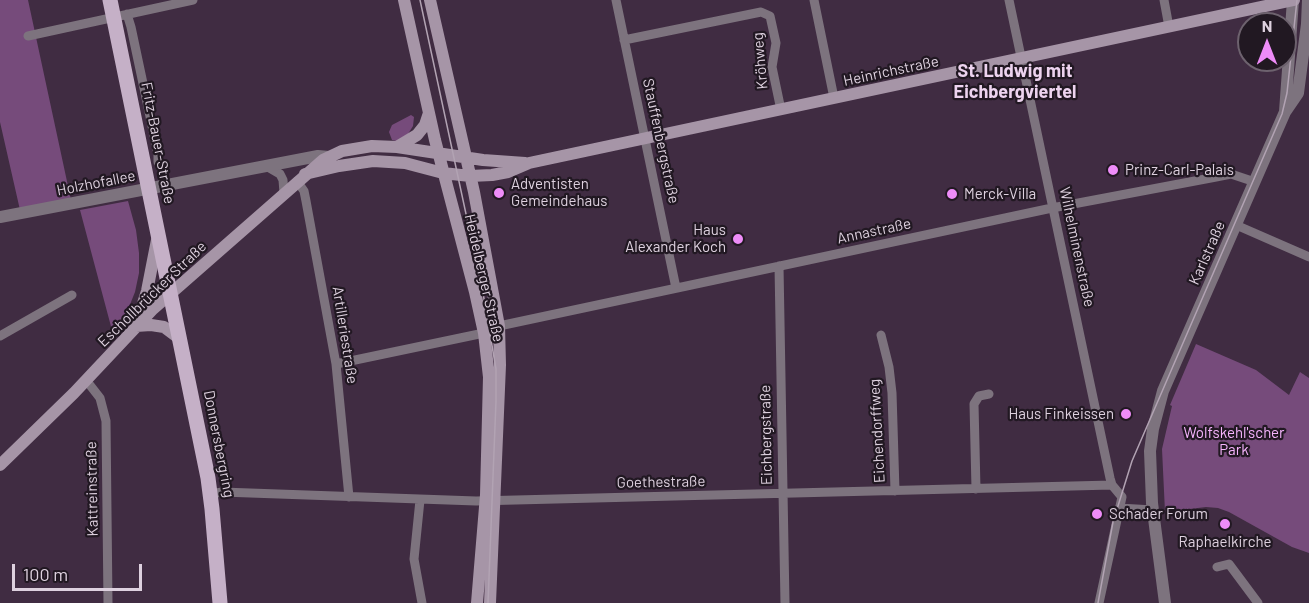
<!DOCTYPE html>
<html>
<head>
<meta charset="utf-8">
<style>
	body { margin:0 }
	#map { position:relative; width:1309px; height:603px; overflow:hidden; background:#402c42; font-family:Barlow,sans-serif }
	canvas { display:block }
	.north { position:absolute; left:1237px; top:12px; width:60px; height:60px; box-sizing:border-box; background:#211822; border:2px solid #6d626e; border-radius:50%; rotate:0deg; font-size:16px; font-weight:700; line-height:24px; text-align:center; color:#ded1df }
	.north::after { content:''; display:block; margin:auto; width:21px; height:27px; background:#ee8cf8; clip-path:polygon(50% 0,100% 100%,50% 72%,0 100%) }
	.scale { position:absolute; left:12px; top:564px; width:130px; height:27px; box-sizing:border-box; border:3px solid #ded1df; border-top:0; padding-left:8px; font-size:18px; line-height:21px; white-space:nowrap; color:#ded1df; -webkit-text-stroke:4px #211822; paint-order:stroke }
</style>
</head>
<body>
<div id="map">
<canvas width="1309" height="603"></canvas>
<div class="north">N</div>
<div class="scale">100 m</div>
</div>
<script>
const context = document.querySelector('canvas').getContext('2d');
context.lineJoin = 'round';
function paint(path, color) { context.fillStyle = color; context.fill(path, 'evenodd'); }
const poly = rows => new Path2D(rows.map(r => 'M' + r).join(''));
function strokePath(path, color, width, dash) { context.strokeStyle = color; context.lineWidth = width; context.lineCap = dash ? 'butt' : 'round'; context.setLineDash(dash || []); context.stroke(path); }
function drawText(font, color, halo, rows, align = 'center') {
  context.font = font + ' Barlow,sans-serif'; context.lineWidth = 4.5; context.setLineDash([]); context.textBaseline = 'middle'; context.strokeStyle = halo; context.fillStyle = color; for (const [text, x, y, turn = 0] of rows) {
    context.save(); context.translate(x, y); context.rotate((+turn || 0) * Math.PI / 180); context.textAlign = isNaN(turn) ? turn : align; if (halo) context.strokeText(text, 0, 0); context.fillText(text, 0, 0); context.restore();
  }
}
paint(poly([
	[0,0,28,0,71,200,20,210,0,122],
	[411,115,414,117,413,126,408,134,397,141,392,140,389,132,392,125],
	[128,201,136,230,139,253,139,273,135,292,127,312,113,334,80,210],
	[1196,344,1256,370,1289,395,1300,372,1309,378,1309,553,1292,547,1229,512,1218,508,1206,507,1165,512,1162,449,1172,406,1170,405]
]), '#764b7b');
strokePath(poly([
	[616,0,676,288],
	[814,0,834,98],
	[1009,0,1110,478,1112,485,1122,497,1099,603],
	[1164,0,1169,27],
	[127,14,131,27,158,154,158,162],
	[28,36,193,0],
	[624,40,761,12,770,16,776,43,772,67,781,110],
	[268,167,280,174,283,180,284,193],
	[297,181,304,191,306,201,336,364,349,497],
	[1236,225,1309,257],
	[779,266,785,603],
	[499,326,1052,208,1216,177,1231,174,1255,182],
	[881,335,889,367,892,393,895,491],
	[0,336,72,295],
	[336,364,484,333],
	[86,380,100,398,106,421,108,603],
	[976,489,974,404,979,396,989,394],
	[211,494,222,492,476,501,1112,485],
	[420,500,414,559,422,603],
	[1119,508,1153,510],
	[1217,567,1229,564,1258,603]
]), '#7d737e', 9);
strokePath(poly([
	[1285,112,1293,0],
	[0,217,318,156,329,157],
	[1165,603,1152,503,1150,451,1153,429,1163,391,1285,112,1298,93,1307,24,1308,0]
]), '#7d737e', 12);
strokePath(poly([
	[404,0,435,140,475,292,484,333,489,377,486,495,477,603],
	[430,0,474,192,499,326,500,365,490,603],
	[397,147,417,135,425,125,429,113],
	[305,174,339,166,373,161,405,163,443,173,470,176,492,175,508,172,529,163,1294,0],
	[137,322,147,291,157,240],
	[136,326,151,325,164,327,180,339],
	[0,465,74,393,153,309,323,160,342,151,372,146,397,147,483,160,525,163]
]), '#a695a7', 12);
strokePath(poly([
	[110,0,208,478,212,509,220,603]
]), '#c5b0c7', 15);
strokePath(poly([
	[420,0,483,293,496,369,496,401,488,603],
	[1098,603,1113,522,1132,461,1282,114,1287,93,1297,0]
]), '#b2a3b3', 1.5);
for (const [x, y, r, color] of [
	[1113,170,6,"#ee8cf8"],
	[499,193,6,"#ee8cf8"],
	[952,194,6,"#ee8cf8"],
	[738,239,6,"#ee8cf8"],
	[1126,414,6,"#ee8cf8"],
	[1097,514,6,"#ee8cf8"],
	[1225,524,6,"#ee8cf8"]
]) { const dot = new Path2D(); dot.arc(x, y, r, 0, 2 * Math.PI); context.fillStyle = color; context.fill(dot); strokePath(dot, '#211822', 2); }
drawText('15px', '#ded1df', '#211822', [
	["Kröhweg",760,61,-95],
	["Heinrichstraße",891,71,-12],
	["Stauffenbergstraße",661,141,78],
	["Fritz-Bauer-Straße",158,143,79],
	["Holzhofallee",96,183,-11],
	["Annastraße",874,231,-12],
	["Wilhelminenstraße",1077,247,78],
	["Karlstraße",1207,253,-66],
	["Heidelberger Straße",484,278,77],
	["Eschollbrücker Straße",152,294,-44],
	["Artilleriestraße",345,335,81],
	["Eichendorffweg",877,431,-93],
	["Eichbergstraße",766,435,-91],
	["Donnersbergring",219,444,79],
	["Goethestraße",661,482,-1],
	["Kattreinstraße",92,489,-91]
]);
drawText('15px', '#ded1df', '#211822', [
	["Prinz-Carl-Palais",1125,170],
	["Adventisten",511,184],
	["Gemeindehaus",511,201],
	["Merck-Villa",964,194],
	["Haus",726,230,"right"],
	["Alexander Koch",726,247,"right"],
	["Haus Finkeissen",1114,414,"right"],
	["Schader Forum",1109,514],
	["Raphaelkirche",1225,542,"center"]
], 'left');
drawText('15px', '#f6b4fd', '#211822', [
	["Wolfskehl'scher",1234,433],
	["Park",1234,450]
]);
drawText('bold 18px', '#edd3ef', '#211822', [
	["St. Ludwig mit",1015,71],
	["Eichbergviertel",1015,92]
]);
</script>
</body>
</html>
